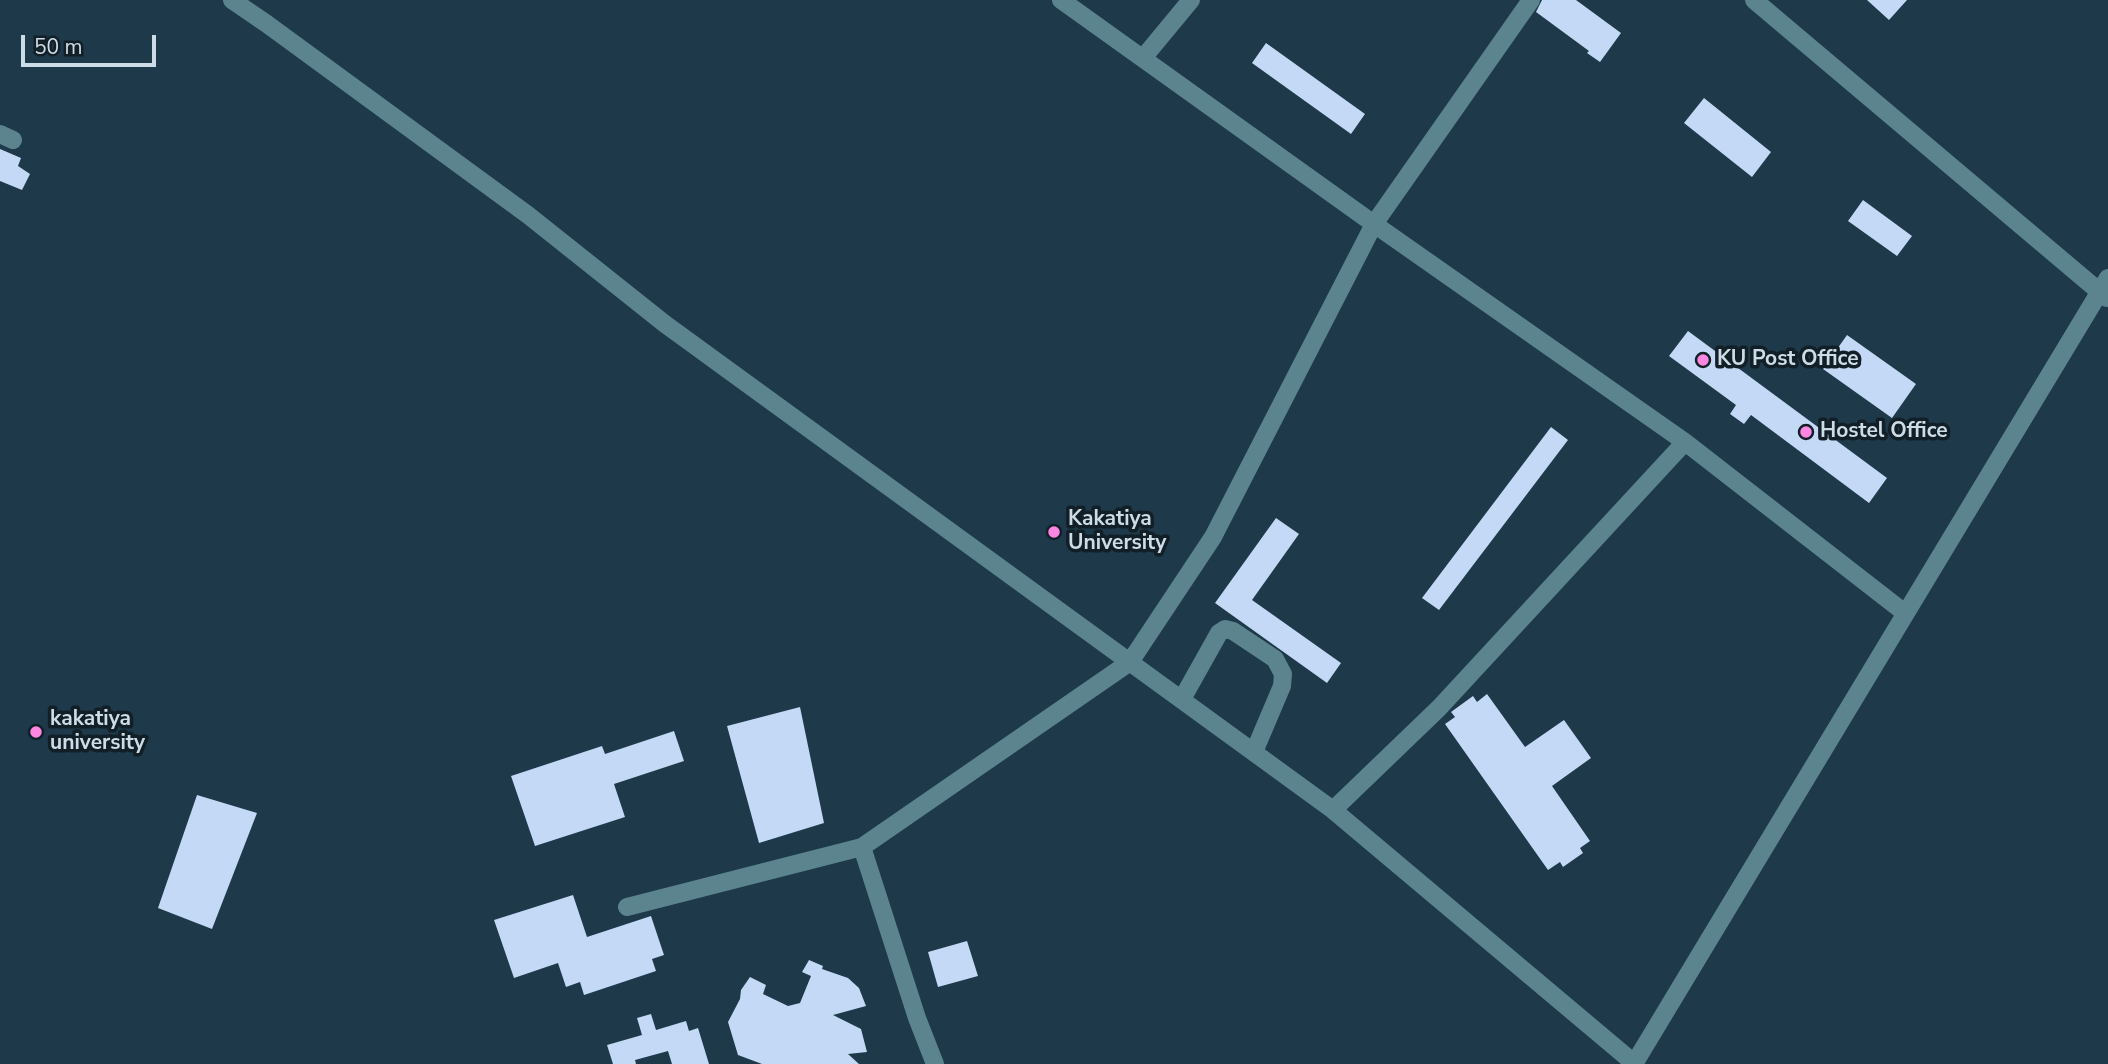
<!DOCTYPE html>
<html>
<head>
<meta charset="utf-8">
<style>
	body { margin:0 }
	#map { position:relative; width:2108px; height:1064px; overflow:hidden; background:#1d394a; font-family:"Nunito Sans",sans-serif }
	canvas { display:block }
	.scale { position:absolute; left:21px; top:35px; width:135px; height:32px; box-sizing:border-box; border:4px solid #cddde8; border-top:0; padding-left:9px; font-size:21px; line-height:24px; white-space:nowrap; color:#cddde8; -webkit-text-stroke:5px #131f27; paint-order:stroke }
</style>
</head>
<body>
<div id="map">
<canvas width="2108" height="1064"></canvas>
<div class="scale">50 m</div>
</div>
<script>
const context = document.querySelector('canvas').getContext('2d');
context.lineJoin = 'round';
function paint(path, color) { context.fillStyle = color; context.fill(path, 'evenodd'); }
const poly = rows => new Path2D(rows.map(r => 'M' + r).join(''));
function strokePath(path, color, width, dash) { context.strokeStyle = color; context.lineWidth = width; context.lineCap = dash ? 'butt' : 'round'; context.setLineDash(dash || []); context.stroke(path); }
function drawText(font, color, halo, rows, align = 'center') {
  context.font = font + ' "Nunito Sans",sans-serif'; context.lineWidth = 7; context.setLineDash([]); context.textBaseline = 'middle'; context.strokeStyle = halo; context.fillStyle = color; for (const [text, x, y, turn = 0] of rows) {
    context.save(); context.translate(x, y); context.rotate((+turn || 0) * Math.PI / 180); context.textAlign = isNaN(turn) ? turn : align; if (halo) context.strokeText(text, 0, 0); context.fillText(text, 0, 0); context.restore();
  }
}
paint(poly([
	[1542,0,1576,0,1621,33,1600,62,1587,53,1589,51,1536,12],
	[1867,0,1907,0,1889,20],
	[1266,43,1365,114,1351,134,1252,63],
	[1704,98,1771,152,1752,177,1684,123],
	[0,149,21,158,18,166,30,174,22,190,0,181],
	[1863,200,1912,236,1897,256,1848,221],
	[1688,331,1887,478,1869,503,1751,415,1744,424,1730,414,1736,405,1669,356],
	[1847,335,1916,384,1892,418,1823,369],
	[1551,427,1568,440,1439,610,1422,598],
	[1276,518,1299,534,1252,600,1341,663,1327,683,1215,603],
	[1487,694,1525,747,1564,720,1591,758,1552,786,1590,841,1580,848,1583,853,1563,867,1560,862,1548,870,1445,724,1455,717,1451,712,1473,696,1477,702],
	[800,707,824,823,759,843,727,726],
	[674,731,684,761,614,784,625,817,535,846,511,776,602,746,605,754],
	[197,795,257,813,212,929,158,908],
	[573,895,587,937,651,916,664,955,652,959,656,971,584,995,580,982,566,987,558,963,514,978,494,920],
	[967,941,978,976,938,987,928,952],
	[809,960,823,966,822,969,848,978,859,988,866,1006,833,1015,861,1029,867,1052,848,1054,859,1064,762,1064,738,1055,728,1022,740,999,741,990,750,977,766,985,763,994,788,1006,800,1003,811,976,802,972],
	[651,1014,656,1030,686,1021,689,1031,698,1028,709,1064,672,1064,668,1051,635,1060,636,1064,613,1064,607,1045,642,1035,637,1018]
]), '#c4d9f5');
strokePath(poly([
	[232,0,267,24,528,215,665,324,1333,810,1635,1064],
	[1061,0,1374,224,1685,442,1905,613],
	[1754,0,2107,298],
	[1143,58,1191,0],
	[0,134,13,140],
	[1182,699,1219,633,1225,629,1233,631,1275,659,1283,674,1282,686,1254,752],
	[1333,810,1439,708,1685,442],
	[862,847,917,1018,935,1064],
	[627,907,862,847,1130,662,1213,537,1374,224,1531,0],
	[1634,1064,2108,278]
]), '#5b848f', 18);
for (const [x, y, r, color] of [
	[1703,360,7,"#fd86e3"],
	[1806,432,7,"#fd86e3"],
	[1054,532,7,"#fd86e3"],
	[36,732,7,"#fd86e3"]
]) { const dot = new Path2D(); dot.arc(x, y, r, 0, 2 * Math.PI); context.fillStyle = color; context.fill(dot); strokePath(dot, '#131f27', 2.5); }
drawText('bold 21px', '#cddde8', '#131f27', [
	["KU Post Office",1717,360],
	["Hostel Office",1820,432],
	["Kakatiya",1068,520],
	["University",1068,544],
	["kakatiya",50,720],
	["university",50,744]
], 'left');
</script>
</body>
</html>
